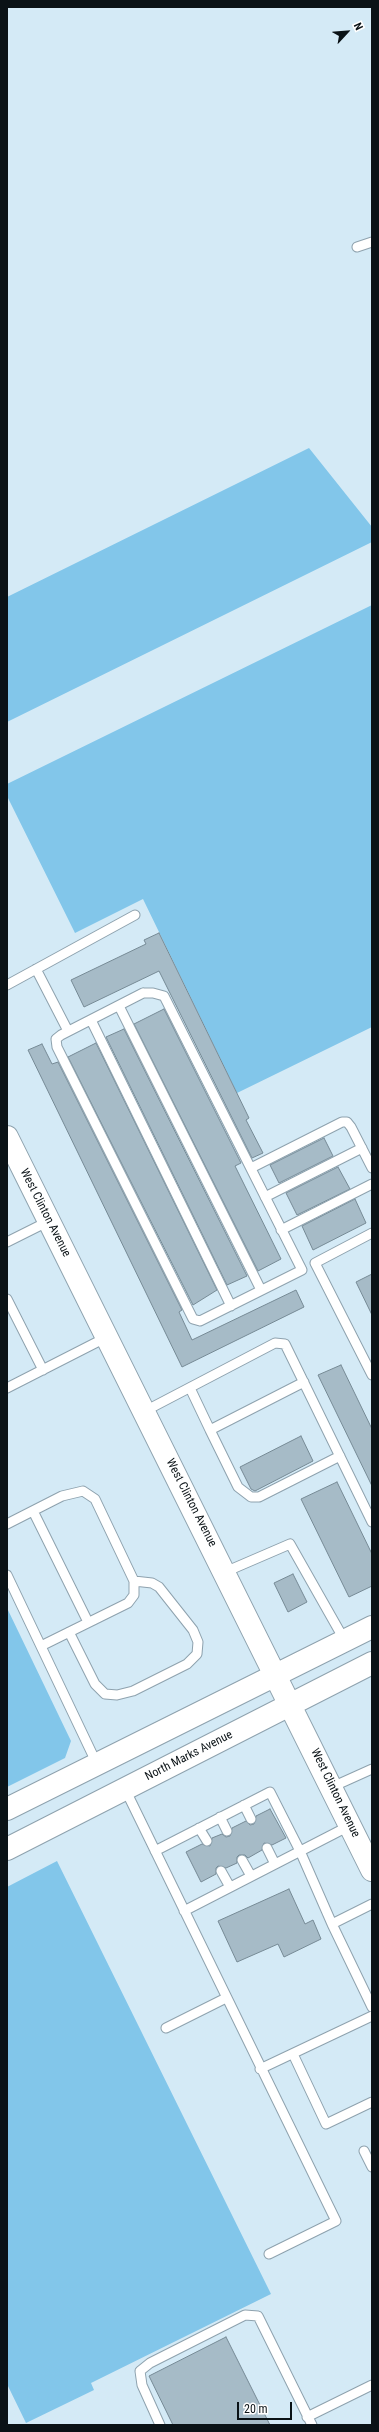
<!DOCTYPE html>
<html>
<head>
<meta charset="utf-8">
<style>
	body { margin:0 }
	#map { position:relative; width:379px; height:2432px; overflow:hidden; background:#d4eaf6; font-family:"Roboto Condensed",sans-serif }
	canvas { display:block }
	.frame { position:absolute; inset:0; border:8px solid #0a1216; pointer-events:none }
	.north { position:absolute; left:327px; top:12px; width:40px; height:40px; -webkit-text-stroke:3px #fff; paint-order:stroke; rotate:64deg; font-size:11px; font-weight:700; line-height:16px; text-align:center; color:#0a1216 }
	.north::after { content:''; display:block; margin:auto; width:14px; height:18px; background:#0a1216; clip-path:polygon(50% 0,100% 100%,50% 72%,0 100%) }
	.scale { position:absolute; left:237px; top:2402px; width:55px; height:18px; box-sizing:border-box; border:2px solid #0a1216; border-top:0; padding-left:5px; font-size:12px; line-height:14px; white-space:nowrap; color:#0a1216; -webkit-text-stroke:3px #fff; paint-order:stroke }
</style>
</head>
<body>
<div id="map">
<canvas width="379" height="2432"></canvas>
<div class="frame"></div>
<div class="north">N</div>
<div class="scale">20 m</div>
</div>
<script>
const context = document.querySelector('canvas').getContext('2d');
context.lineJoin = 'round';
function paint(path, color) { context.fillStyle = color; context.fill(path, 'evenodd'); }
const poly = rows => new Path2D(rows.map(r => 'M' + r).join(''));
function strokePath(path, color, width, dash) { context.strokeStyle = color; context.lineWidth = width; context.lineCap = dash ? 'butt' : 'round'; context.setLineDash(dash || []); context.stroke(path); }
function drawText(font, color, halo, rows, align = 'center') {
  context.font = font + ' "Roboto Condensed",sans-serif'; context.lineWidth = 4; context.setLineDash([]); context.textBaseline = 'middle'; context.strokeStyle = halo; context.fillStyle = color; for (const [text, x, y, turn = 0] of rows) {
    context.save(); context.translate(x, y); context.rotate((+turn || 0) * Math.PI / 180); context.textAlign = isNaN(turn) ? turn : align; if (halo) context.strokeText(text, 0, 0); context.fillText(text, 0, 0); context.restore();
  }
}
paint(poly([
	[309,448,372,527,372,542,7,722,7,597],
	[372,605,372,1027,237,1093,143,899,75,933,7,796,7,784],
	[7,1608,71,1741,65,1758,7,1787],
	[57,1861,271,2294,91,2383,94,2390,26,2423,7,2384,7,1887]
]), '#82c6ea');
const building = poly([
	[159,933,249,1118,246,1120,263,1153,252,1158,159,971,84,1007,71,980,146,944,144,940,159,933],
	[164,1009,241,1163,235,1166,281,1259,258,1271,134,1024,164,1009],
	[124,1029,247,1276,227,1285,106,1037,124,1029],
	[96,1043,217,1290,193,1305,68,1057,96,1043],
	[42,1044,52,1064,58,1062,182,1310,179,1312,192,1340,296,1290,304,1307,182,1367,28,1050,42,1044],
	[324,1138,333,1156,279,1183,270,1165,324,1138],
	[338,1167,350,1189,297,1215,286,1193,338,1167],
	[355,1199,366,1223,313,1250,302,1226,355,1199],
	[372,1274,372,1315,356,1282,372,1274],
	[341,1365,372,1429,372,1486,318,1375,341,1365],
	[301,1436,313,1461,255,1491,251,1489,240,1467,301,1436],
	[337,1482,372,1554,372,1586,349,1597,301,1499,337,1482],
	[293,1574,307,1602,288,1612,274,1583,293,1574],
	[270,1809,286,1838,272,1845,264,1843,262,1850,248,1858,245,1855,239,1855,237,1857,237,1863,226,1868,218,1866,216,1868,216,1874,201,1882,186,1852,202,1844,210,1846,212,1838,222,1834,226,1837,230,1836,232,1828,246,1821,250,1825,254,1824,256,1816,270,1809],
	[289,1889,305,1924,313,1920,321,1939,284,1957,278,1944,237,1962,218,1921,289,1889],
	[226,2337,270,2425,173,2425,149,2376,226,2337]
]);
paint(building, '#a6bbc7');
strokePath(building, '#768a95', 1);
const service = poly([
	[357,247,372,242],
	[36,969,68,1031],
	[7,985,135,915],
	[143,993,153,993,164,996,302,1270,200,1321,193,1319,57,1047,56,1039,61,1035,143,993],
	[119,1006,261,1290],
	[91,1020,231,1306],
	[251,1168,342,1122,347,1122,351,1127,372,1168],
	[265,1197,362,1148],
	[281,1230,372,1184],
	[372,1233,315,1263,372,1375],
	[7,1242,49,1221],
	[7,1299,43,1370],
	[7,1388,107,1337],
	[190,1388,210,1430,304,1382],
	[145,1411,275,1343,285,1344,372,1522],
	[210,1430,238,1487,251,1497,259,1497,340,1456],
	[33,1511,88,1622],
	[7,1524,62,1496,83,1491,95,1499,134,1581,134,1595,128,1603,41,1646],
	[225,1572,290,1544,345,1641],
	[7,1575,97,1764],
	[69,1632,95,1684,105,1694,117,1695,133,1691,187,1664,197,1654,198,1642,193,1630,159,1587,152,1583,134,1581],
	[332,1787,372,1769],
	[125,1789,336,2221,269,2254],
	[244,1805,251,1819],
	[220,1817,227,1831],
	[199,1828,207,1841],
	[267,1848,275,1864],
	[155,1851,270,1792,300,1851,332,1924,372,1904],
	[242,1860,251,1876],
	[221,1871,230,1887],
	[184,1911,351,1825],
	[332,1924,372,2007],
	[166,2028,226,1998],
	[293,2054,326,2124,372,2102],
	[260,2069,372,2016],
	[364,2151,372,2167],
	[307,2417,372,2385],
	[160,2425,142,2385,140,2371,150,2363,245,2315,258,2316,312,2425]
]);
const secondary = poly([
	[7,1137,372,1870],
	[7,1809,372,1627],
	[7,1849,372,1663]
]);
strokePath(service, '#8ea2ae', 11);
strokePath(secondary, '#8ea2ae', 24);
strokePath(service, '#fff', 9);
strokePath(secondary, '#fff', 22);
drawText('12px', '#0a1216', '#fff', [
	["West Clinton Avenue",45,1213,63],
	["West Clinton Avenue",191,1503,63],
	["North Marks Avenue",189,1756,-27],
	["West Clinton Avenue",335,1793,64]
]);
</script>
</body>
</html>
